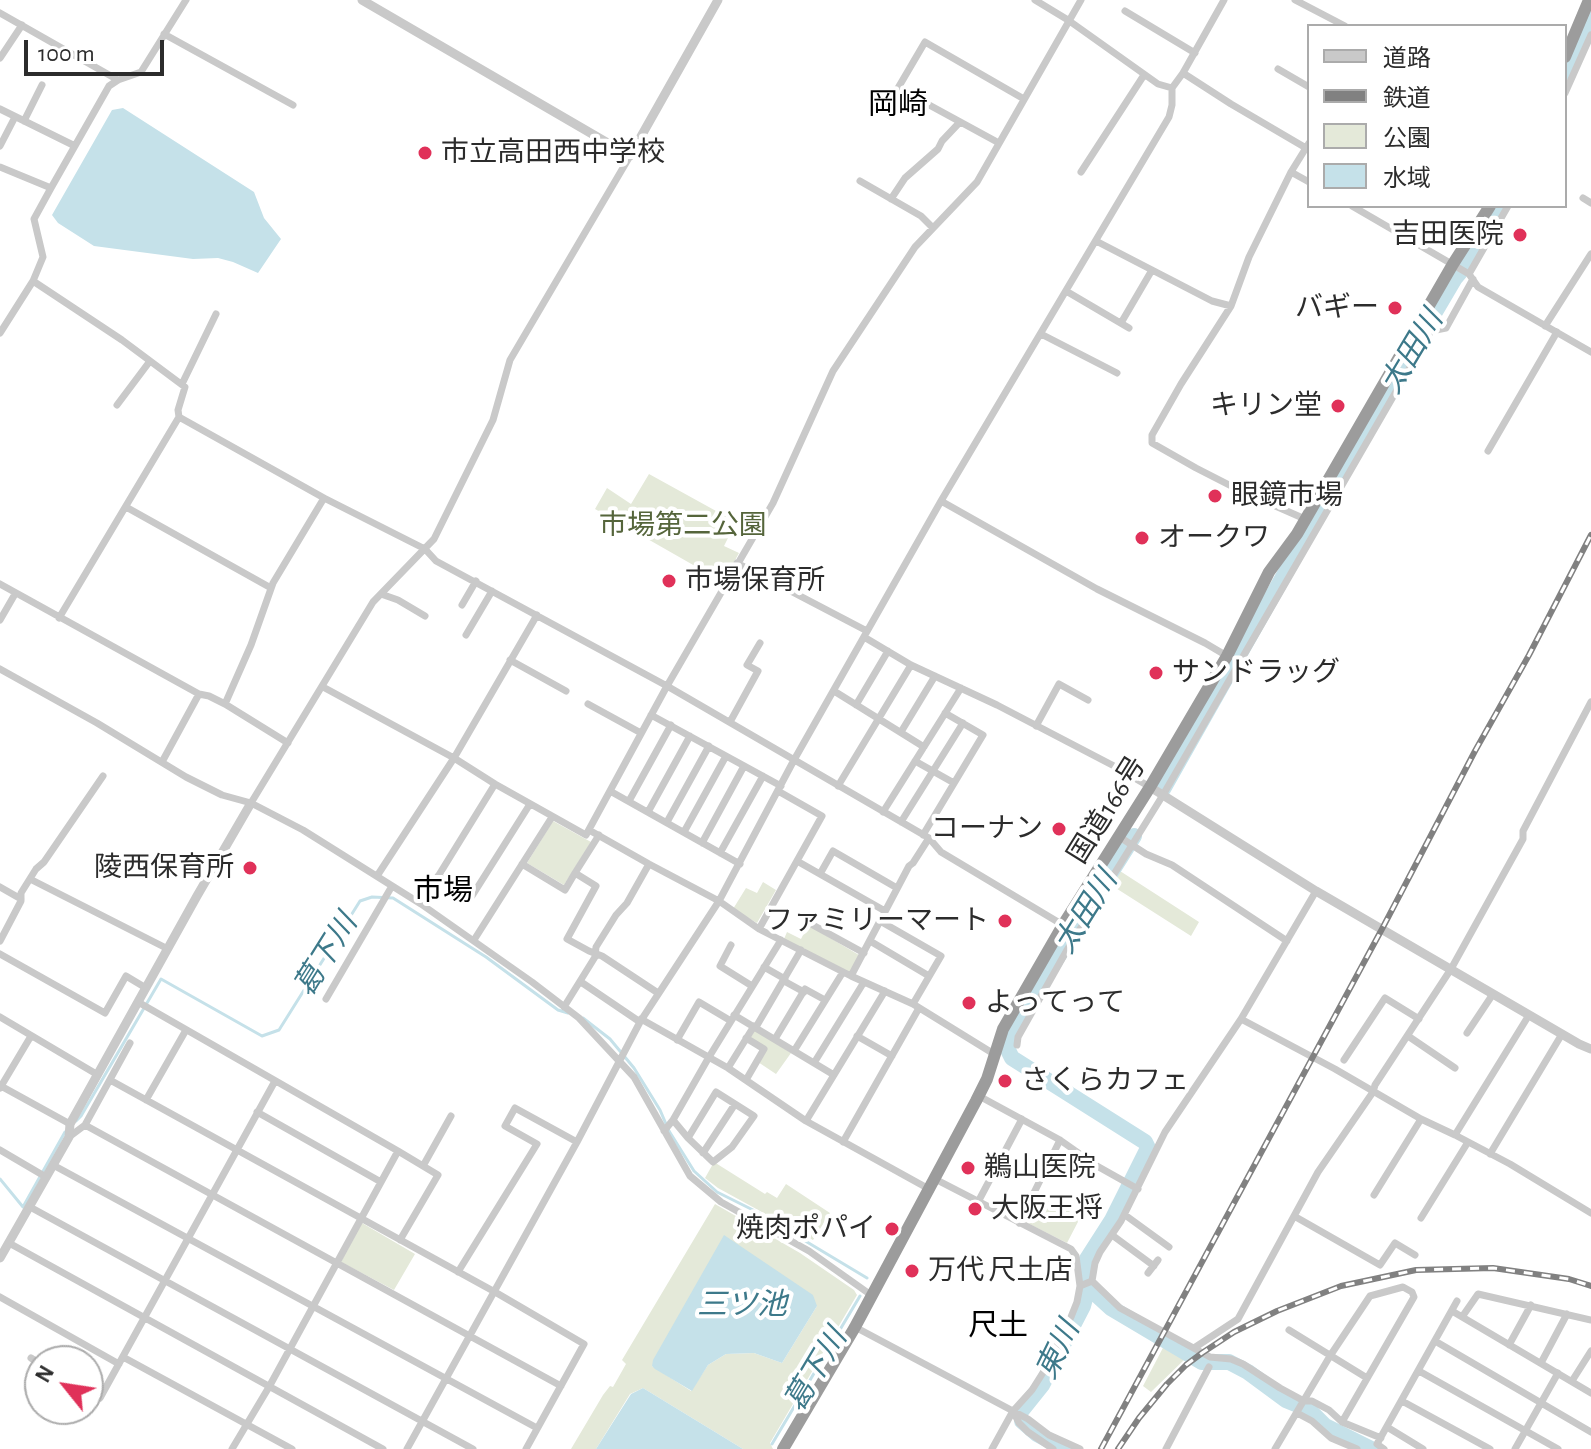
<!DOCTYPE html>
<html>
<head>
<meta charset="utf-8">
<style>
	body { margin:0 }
	#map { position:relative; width:1591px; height:1449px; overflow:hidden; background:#fff; font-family:"Alegreya Sans","Noto Sans JP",sans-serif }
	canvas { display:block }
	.legend { position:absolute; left:1307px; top:24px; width:260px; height:184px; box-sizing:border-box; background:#fff; border:2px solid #ababab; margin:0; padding:10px 14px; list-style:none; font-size:24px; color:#2c2c2c }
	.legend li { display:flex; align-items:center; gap:16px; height:40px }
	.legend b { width:40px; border:2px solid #ababab }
	.north { position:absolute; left:24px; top:1345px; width:80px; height:80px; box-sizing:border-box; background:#fff; border:2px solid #ababab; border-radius:50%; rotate:300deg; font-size:22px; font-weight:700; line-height:32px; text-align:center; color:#2c2c2c }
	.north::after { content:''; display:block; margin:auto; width:28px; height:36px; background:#e03159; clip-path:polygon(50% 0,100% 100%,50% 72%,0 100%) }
	.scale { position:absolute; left:24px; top:40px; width:140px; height:36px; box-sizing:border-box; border:4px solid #2c2c2c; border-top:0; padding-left:10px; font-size:24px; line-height:28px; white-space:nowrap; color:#2c2c2c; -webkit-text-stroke:6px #fff; paint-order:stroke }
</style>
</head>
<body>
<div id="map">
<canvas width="1591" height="1449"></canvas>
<ul class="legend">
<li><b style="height:10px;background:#c9c9c9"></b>道路</li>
<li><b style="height:10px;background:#818181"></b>鉄道</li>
<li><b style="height:22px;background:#e4e9d9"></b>公園</li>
<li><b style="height:22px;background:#c5e1e9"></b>水域</li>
</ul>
<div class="north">N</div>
<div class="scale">100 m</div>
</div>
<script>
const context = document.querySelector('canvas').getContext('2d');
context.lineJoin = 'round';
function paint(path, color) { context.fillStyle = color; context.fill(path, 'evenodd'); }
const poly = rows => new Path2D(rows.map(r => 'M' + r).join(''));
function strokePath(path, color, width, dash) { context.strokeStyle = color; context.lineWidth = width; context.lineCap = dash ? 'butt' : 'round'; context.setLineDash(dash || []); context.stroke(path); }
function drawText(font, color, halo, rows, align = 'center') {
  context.font = font + ' "Alegreya Sans","Noto Sans JP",sans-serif'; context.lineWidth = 8; context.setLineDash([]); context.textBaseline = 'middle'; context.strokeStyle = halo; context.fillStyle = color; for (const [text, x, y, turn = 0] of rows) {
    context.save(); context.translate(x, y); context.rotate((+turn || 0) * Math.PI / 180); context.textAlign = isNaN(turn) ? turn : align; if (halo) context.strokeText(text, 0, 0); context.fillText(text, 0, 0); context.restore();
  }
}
paint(poly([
	[649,474,736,522,724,546,739,553,723,582,595,509,607,488,631,504],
	[553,821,591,842,564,885,527,863],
	[1120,871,1199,922,1191,936,1111,885],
	[763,882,776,890,757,923,733,909,746,888,757,893],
	[808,925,859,955,850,973,784,939,787,932,801,939],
	[755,1030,791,1053,776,1074,758,1062,766,1048,750,1038],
	[714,1162,765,1194,767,1192,777,1198,786,1184,830,1213,813,1240,718,1188,705,1178],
	[1038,1192,1080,1218,1067,1243,1023,1221],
	[715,1204,800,1253,854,1290,857,1295,770,1443,773,1449,743,1449,643,1388,630,1394,596,1449,571,1449,603,1395,610,1386,613,1387,626,1364,622,1360],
	[817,1306,782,1363,754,1353,726,1354,708,1365,691,1391,652,1366],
	[362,1223,415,1254,394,1290,341,1262],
	[1166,1342,1185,1359,1151,1392,1143,1386]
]), '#e4e9d9');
paint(poly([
	[123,108,254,192,264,218,281,239,258,273,233,262,218,258,193,259,94,246,58,223,52,215,112,110],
	[724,1235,813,1295,817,1306,782,1363,754,1353,726,1354,708,1365,692,1391,655,1369,652,1366,653,1360],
	[643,1388,743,1449,596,1449,631,1394]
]), '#c5e1e9');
strokePath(poly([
	[583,1018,610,1039,634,1068,660,1110,669,1131,694,1171,717,1192,757,1212,867,1278],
	[76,1121,81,1116,161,979,262,1036,279,1030,360,901,372,897,393,898,486,957,558,1010,568,1013],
	[0,1179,23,1207,65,1132],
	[772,1444,860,1296]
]), '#c5e1e9', 3);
strokePath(poly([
	[1565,72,1591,15],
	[1163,789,1389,390,1455,278,1472,258,1500,206],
	[1134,836,1016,1023,1007,1048,1012,1058,1145,1142,1148,1148,1112,1220,1087,1259,1084,1272,1088,1287,1111,1308,1202,1362,1229,1362,1248,1372,1286,1400,1308,1409,1325,1426,1371,1449],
	[1022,1410,1042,1385,1083,1306,1088,1287],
	[1022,1421,1037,1434,1065,1449]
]), '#c5e1e9', 16);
strokePath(poly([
	[1035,0,1068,20,1158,84,1172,88],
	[1295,0,1345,26],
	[1125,11,1195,53],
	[0,13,118,80],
	[164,34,293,105],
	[0,58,22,25],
	[1278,69,1309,87],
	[1183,73,1231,104,1306,148],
	[1565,93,1591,35],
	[0,109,75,146],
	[24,121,42,85],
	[999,143,898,88,925,42,1024,99],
	[0,146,15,117],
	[0,167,51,188],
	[1081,172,1144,75],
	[1291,172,1309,182],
	[860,181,921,216,933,228],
	[1583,198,1591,203],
	[891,199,905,178,938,149,942,141,959,123],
	[1352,206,1469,274,1478,287,1591,352],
	[1096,241,1212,301,1231,306],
	[1469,274,1508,206],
	[33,281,122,340,185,387,178,410,179,417,59,618],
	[1066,291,1129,328],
	[1121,323,1152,270],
	[1545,326,1591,254],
	[0,333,33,281,43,257,34,219,51,188,109,86,118,80,141,72,186,0],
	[1041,334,1117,373],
	[182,384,216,314],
	[117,405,150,361],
	[179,417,324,498,425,549,436,561,667,686,929,838,941,852,1063,925],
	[1488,451,1557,332],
	[941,501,1097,589,1205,643,1227,656],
	[126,507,271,588],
	[1305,519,1239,490,1196,468,1152,443,1152,435,1181,384,1231,306,1249,257,1291,172,1309,143],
	[737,563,867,631],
	[0,584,199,694,209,696,225,704,288,743],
	[381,594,398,600,425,616],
	[462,605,476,581],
	[0,620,15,594],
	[466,635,492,591],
	[864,637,911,665,997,705,1114,766,1150,787],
	[510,660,566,691],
	[0,669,97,723,186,777,222,795,251,803,303,830,421,904,532,982,579,1018,634,1077,690,1176,721,1202,809,1251,871,1295],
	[323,687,454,758,495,784,586,835,667,686,773,503,833,371,915,247,977,182,1081,0],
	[834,691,924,747],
	[225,704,251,645,273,583,324,498],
	[588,704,641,733],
	[856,705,888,651],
	[651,715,781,786],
	[730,722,758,671,747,665,760,643],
	[1036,726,1059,684,1088,700],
	[901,732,935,676],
	[915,761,954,783],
	[162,762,199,694],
	[838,786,911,665],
	[610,791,740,864],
	[629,801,671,725],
	[251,803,373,602,434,539,493,420,510,360,630,156],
	[648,812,690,736],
	[883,812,961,688],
	[667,822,709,746],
	[901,822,963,723],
	[589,830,649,864,719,901,759,929,851,976,913,1004,994,1054],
	[684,832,726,756],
	[599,835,575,873,596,886,567,939,589,951,602,956,658,993],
	[923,835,983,735,945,713],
	[1118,836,1146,854,1172,865,1287,941],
	[702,843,744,766],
	[720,853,763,776],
	[797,861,885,911],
	[522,864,565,890,575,873],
	[820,874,833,851,897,888],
	[377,876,454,758,537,615],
	[438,876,472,896,530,804],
	[30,879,168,949],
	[0,887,21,899],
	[421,904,495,784],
	[880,921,941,956,913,1004],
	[811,924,864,953],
	[759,929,822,816,778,791],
	[474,940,552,817],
	[0,941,21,901,21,893,36,869,44,862,103,776],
	[870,941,929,976],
	[731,945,720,966,752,986],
	[0,954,105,1013,126,976,146,988],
	[764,967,785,979],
	[851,976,909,866,913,863,929,838],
	[784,981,804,992],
	[581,982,640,1022],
	[326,999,392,886],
	[138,1002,398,1151,269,1387,232,1449],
	[564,1007,595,957,596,947,616,915,627,903,649,864],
	[734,1015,834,1075],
	[0,1017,98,1075],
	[641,1019,728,1068,806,1121,929,1189],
	[1241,1019,1335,1069,1421,1119,1455,1135,1510,1164,1591,1213],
	[756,1027,801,950],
	[1467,1033,1493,994],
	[857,1036,892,1056],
	[1408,1036,1455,1068],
	[775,1039,805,989,825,1000],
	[677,1040,699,1002,731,1021],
	[1017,1045,1018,1037,1067,950,1163,795,1431,331,1446,328,1473,279],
	[794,1051,843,972],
	[1344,1060,1385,998,1419,1019],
	[814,1063,864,982],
	[728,1068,754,1026],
	[110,1080,495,1292,584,1344,526,1449],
	[746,1080,764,1049,746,1038],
	[1,1086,70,1124],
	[0,1088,31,1036],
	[979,1096,1060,1140,1097,1166,1138,1189],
	[146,1100,186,1030],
	[257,1112,381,1182],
	[673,1120,688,1138,713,1162,732,1147,754,1116,716,1092,688,1138],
	[806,1121,885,991],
	[85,1125,561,1386],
	[664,1131,673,1120,709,1057,781,940],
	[1455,1135,1529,1015],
	[69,1137,85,1125,130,1043],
	[843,1142,919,1008],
	[0,1150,46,1177],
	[398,1151,438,1175,400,1240],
	[703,1153,735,1104],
	[1490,1154,1562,1034],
	[53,1165,537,1428],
	[423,1166,451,1116],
	[935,1179,1071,1249,1076,1256,1080,1286],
	[1374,1195,1421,1119],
	[978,1202,1022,1119],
	[30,1207,473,1449],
	[1125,1215,1169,1247],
	[1294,1216,1380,1265,1395,1243,1415,1255],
	[1421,1218,1468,1142],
	[1019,1223,1060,1140],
	[1112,1235,1154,1266],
	[9,1243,383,1449],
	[458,1272,537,1144,505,1126,515,1108,577,1142],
	[1148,1273,1158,1260],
	[1092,1281,1095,1263,1100,1252,1121,1221,1165,1132,1241,1019,1316,891],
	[1092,1281,1120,1308,1210,1357,1231,1359,1243,1364,1280,1388,1304,1401,1312,1401,1329,1410,1342,1422,1381,1438],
	[0,1297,119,1364],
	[1452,1311,1591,1393],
	[1462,1317,1478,1294,1591,1320],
	[855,1327,1028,1419,1049,1435,1080,1449],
	[1289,1330,1367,1378],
	[1435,1341,1591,1432],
	[1509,1345,1531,1305],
	[1194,1348,1238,1319,1318,1172,1373,1092,1375,1085,1451,969,1523,839,1523,831,1591,702],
	[123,1357,292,1449],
	[31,1358,40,1364],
	[1541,1363,1567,1314],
	[1419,1371,1558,1449],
	[1572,1381,1591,1351],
	[88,1391,100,1398,275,1081],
	[1402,1401,1490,1449],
	[1014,1413,1019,1423,1028,1432,1053,1449],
	[1297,1413,1312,1421,1331,1438,1357,1449],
	[1387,1427,1423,1449],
	[407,1449,577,1142,640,1022,719,901,794,760,941,501,1169,117,1172,105,1172,88,1183,73,1224,0],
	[992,1449,1013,1411,1032,1390,1044,1371,1071,1317,1077,1302,1080,1286,1092,1281],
	[1166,1449,1209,1367],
	[1275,1449,1330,1356,1370,1296,1403,1287,1412,1292,1414,1297,1342,1422],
	[1384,1449,1377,1444,1457,1301],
	[1515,1449,1558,1373]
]), '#c9c9c9', 7);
strokePath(poly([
	[362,0,630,156,718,0],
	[1150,787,1316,891,1579,1044,1591,1049],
	[0,1258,69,1137,70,1124,197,896,251,803]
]), '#c9c9c9', 9);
strokePath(poly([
	[1565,57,1589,0],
	[783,1449,855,1327,976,1101,987,1079,1003,1029,1063,925,1150,787,1227,656,1269,572,1297,534,1453,264,1490,206]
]), '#9c9c9c', 12);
const rail = poly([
	[1101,1449,1382,929,1475,751,1529,655,1591,535],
	[1118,1449,1139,1418,1167,1384,1186,1365,1202,1353,1234,1332,1277,1311,1341,1286,1416,1270,1493,1268,1569,1279,1591,1286]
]);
strokePath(rail, '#818181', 6);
strokePath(rail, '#fff', 3, [9]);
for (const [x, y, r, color] of [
	[425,153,8,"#e03159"],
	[1520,235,8,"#e03159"],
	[1395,308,8,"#e03159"],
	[1338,406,8,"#e03159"],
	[1215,496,8,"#e03159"],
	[1142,538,8,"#e03159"],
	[669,581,8,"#e03159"],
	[1156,673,8,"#e03159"],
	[1059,829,8,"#e03159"],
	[250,868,8,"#e03159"],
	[1005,921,8,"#e03159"],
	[969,1003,8,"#e03159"],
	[1005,1081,8,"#e03159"],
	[968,1168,8,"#e03159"],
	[975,1209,8,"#e03159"],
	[892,1229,8,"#e03159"],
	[912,1271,8,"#e03159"]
]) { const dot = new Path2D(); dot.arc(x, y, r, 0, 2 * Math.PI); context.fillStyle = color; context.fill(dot); strokePath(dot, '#fff', 3); }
drawText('28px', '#2c2c2c', '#fff', [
	["市立高田西中学校",441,153],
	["吉田医院",1504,235,"right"],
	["バギー",1379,308,"right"],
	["キリン堂",1322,406,"right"],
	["眼鏡市場",1231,496],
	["オークワ",1158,538],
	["市場保育所",685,581],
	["サンドラッグ",1172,673],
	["コーナン",1043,829,"right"],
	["陵西保育所",234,868,"right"],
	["ファミリーマート",989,921,"right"],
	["よってって",985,1003],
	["さくらカフェ",1021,1081],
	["鵜山医院",984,1168],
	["大阪王将",991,1209],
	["焼肉ポパイ",876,1229,"right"],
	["万代 尺土店",928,1271]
], 'left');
drawText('28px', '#55653b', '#fff', [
	["市場第二公園",683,526]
]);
drawText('28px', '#2c2c2c', '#fff', [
	["国道166号",1107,810,-58]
]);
drawText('30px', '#000', '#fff', [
	["岡崎",898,105],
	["市場",443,891],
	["尺土",998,1326]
]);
drawText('italic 30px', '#3d798a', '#fff', [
	["太田川",1412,352,-59],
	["太田川",1086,912,-58],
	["葛下川",326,955,-58],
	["三ツ池",742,1305],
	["東川",1058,1350,-64],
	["葛下川",816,1370,-59]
]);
</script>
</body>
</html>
